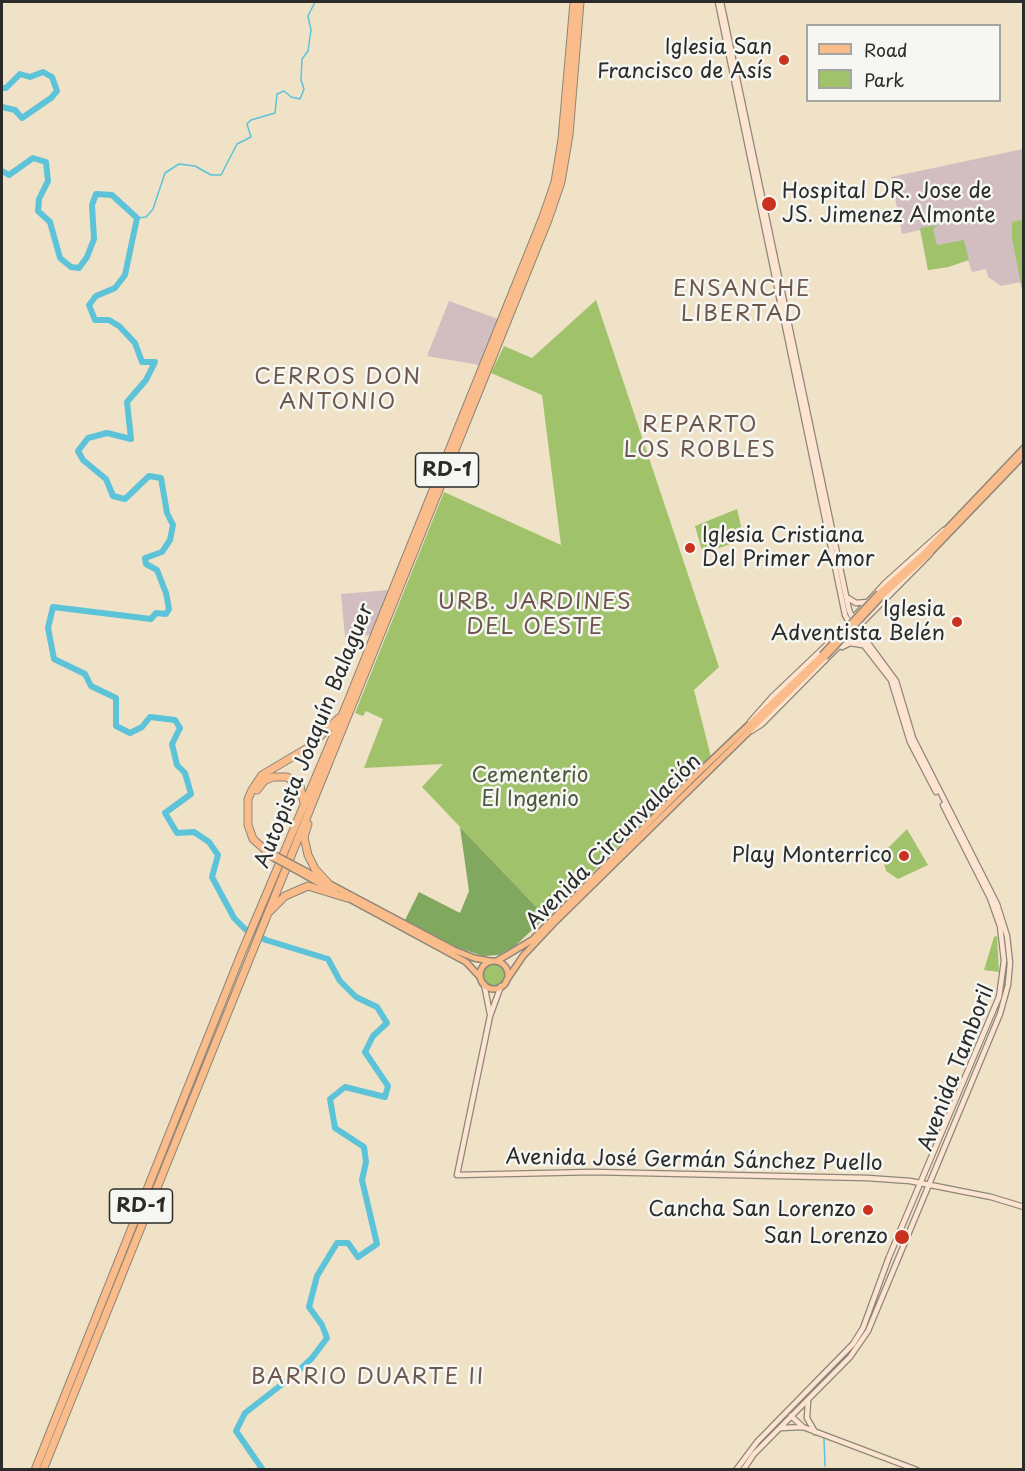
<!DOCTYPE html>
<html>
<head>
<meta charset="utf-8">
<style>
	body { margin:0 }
	#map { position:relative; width:1025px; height:1471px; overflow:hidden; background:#efe2c7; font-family:"Playpen Sans",sans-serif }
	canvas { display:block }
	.frame { position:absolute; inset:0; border:3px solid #2b2b2b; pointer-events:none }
	.legend { position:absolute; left:806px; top:24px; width:195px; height:78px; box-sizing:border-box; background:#f6f6f2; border:2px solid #a5a5a2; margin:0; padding:8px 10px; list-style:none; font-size:18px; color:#2b2b2b }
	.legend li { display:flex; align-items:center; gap:12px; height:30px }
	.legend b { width:30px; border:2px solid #a5a5a2 }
</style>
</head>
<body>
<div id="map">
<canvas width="1025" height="1471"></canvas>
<div class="frame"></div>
<ul class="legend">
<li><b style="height:8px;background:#fabc8b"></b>Road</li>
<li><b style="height:16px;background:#a0c26b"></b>Park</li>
</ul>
</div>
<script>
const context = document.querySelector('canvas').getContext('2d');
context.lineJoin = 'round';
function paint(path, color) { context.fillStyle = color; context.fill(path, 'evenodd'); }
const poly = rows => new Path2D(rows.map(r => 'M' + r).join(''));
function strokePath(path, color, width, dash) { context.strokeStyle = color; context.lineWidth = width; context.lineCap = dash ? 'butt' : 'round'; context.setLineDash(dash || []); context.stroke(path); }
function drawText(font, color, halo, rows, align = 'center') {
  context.font = font + ' "Playpen Sans",sans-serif'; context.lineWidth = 5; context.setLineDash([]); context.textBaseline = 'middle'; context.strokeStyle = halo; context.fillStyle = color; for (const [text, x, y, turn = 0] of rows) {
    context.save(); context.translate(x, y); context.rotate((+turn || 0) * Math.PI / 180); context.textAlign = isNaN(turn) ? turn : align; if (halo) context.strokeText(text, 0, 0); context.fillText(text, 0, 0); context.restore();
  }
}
paint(poly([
	[1023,149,1023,219,1012,222,1012,239,1021,282,1001,286,988,277,986,269,972,272,968,260,948,267,928,270,920,230,902,234,891,177],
	[449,301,498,319,479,365,427,356],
	[389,590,371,635,345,637,341,594]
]), '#d2bec1');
paint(poly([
	[1023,219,1024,219,1023,295,1012,239,1012,222],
	[938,225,933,229,937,245,964,240,969,260,948,267,928,270,920,228],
	[596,300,719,667,694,690,711,757,546,917,422,787,443,764,364,768,383,719,366,711,363,716,355,713,444,492,561,545,542,395,491,373,504,346,532,358],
	[737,509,744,539,703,554,695,526],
	[907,829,928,865,898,879,886,871,883,859,888,848],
	[997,936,999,972,984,970,994,937],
	'482 975a12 12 0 1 1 24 0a12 12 0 1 1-24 0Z'
]), '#a0c26b');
paint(poly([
	[460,827,546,917,515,946,499,955,483,956,456,947,405,920,419,892,460,913,469,891]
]), '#80a85f');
strokePath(poly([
	[137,218,146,217,153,209,165,173,179,164,195,166,211,175,221,175,237,144,251,137,247,124,251,120,275,113,277,94,284,91,291,97,300,99,304,89,301,80,302,59,308,51,311,30,308,16,315,2],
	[824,1439,825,1466]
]), '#5cc3d9', 1.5);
strokePath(poly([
	[2,88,6,88,20,74,30,77,43,72,52,77,57,91,51,98,22,118,15,110,2,107],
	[2,171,9,175,33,158,46,162,48,181,39,199,38,211,50,222,60,258,71,267,79,268,87,257,94,239,92,205,96,194,112,195,137,218,125,275,115,288,96,296,89,305,95,320,109,320,119,326,135,343,142,362,155,362,146,380,127,402,131,439,107,433,88,438,78,451,83,460,106,479,113,496,125,499,149,476,161,478,167,513,173,525,170,540,162,552,145,558,146,564,157,570,166,593,169,609,166,614,156,613,151,619,53,607,48,628,54,659,85,674,91,686,116,698,116,726,130,733,142,727,150,717,175,720,180,728,172,744,177,765,185,773,191,794,165,813,177,833,194,832,209,842,218,855,212,877,234,918,245,929,266,940,328,959,340,981,356,997,377,1007,387,1023,373,1036,365,1052,388,1086,385,1097,345,1087,330,1099,335,1128,364,1147,366,1162,362,1180,377,1244,358,1257,348,1243,337,1243,317,1276,309,1307,322,1325,327,1338,312,1358,294,1375,245,1413,236,1431,263,1470]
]), '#5cc3d9', 6);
const secondary = poly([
	[718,2,845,615,856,635,891,680,910,742,936,792],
	[721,2,849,610,857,628,896,681,913,738,997,904,1007,936,1010,963,1008,985,1000,1014,868,1331,850,1357,754,1454,743,1470],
	[848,598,856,603,867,602],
	[851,620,885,583,944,530],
	[842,647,850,643,862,645],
	[750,722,772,697,835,637],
	[751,731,762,724,930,554],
	[484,984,490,1014],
	[501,986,490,1016,457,1175,593,1172,867,1178,910,1181,991,1197,1024,1207],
	[808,1401,807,1418,815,1432],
	[791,1416,803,1427,917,1470],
	[781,1428,803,1427],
	[736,1470,757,1442,853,1344,863,1328,889,1257,999,997,1004,961,1000,926,990,898,943,805]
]);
const primary = poly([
	[879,593,923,554,1024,448],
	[882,596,926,557,1024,455],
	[296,866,454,950,474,958,490,961],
	[294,869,335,892],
	[346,897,466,962,480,977],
	[497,961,532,940,695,776,822,655],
	'480 975a14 14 0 1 1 28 0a14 14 0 1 1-28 0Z',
	[506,981,523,956,553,924,825,657]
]);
const highway = poly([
	[257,790,264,781,273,777,287,777,300,786,304,803],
	[308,824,304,837,308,855,315,869,328,883],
	[274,858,253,839,248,825,248,799,252,790,262,775,309,747,339,718],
	[269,912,285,896,308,886,347,898],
	[35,1470,242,952,348,701,543,217,555,182,562,139,574,2],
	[43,1470,548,220,561,182,569,135,580,2]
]);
strokePath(secondary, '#8d8679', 7);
strokePath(primary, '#8d8679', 8);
strokePath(highway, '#8d8679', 9);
strokePath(secondary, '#fde4d1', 4.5);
strokePath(primary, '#fabc8b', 5);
strokePath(highway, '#fabc8b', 7);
const primaryBridge = poly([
	[822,655,879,593],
	[825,657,882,596],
	[275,855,296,866],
	[274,858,294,869]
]);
strokePath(primaryBridge, '#8d8679', 8, []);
strokePath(primaryBridge, '#fabc8b', 5);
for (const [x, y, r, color] of [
	[784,60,6,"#c8321e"],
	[769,204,8,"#c8321e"],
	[690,548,6,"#c8321e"],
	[957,622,6,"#c8321e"],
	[904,856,6,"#c8321e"],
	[868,1210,6,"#c8321e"],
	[902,1237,8,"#c8321e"]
]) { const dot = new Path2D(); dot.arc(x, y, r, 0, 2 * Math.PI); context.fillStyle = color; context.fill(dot); strokePath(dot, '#f6f6f2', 2); }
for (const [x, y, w] of [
	[447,470,63],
	[141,1206,63]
]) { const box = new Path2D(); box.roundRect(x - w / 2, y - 17, w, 34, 4.5); context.fillStyle = '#f6f6f2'; context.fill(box); strokePath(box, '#2b2b2b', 1.5); }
drawText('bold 20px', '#2b2b2b', null, [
	["RD-1",447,470],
	["RD-1",141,1206]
]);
drawText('21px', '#2b2b2b', '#f6f6f2', [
	["Iglesia San",772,48],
	["Francisco de Asís",772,72],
	["Hospital DR. Jose de",782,192,"left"],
	["JS. Jimenez Almonte",782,216,"left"],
	["Iglesia Cristiana",702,536,"left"],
	["Del Primer Amor",702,560,"left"],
	["Iglesia",945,610],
	["Adventista Belén",945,634],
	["Play Monterrico",892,856],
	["Cancha San Lorenzo",856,1210],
	["San Lorenzo",888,1237]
], 'right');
drawText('21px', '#2b2b2b', '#f6f6f2', [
	["Autopista Joaquín Balaguer",315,736,-68],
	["Avenida Circunvalación",614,842,-45],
	["Avenida Tamboril",957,1068,-69],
	["Avenida José Germán Sánchez Puello",694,1161,1]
]);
drawText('21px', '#4e583e', '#f6f6f2', [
	["Cementerio",530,776],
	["El Ingenio",530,800]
]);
context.letterSpacing = '1.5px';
drawText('22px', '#6d574c', '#f6f6f2', [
	["ENSANCHE",742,290],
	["LIBERTAD",742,315],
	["CERROS DON",338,378],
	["ANTONIO",338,403],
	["REPARTO",700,426],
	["LOS ROBLES",700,451],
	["URB. JARDINES",535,603],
	["DEL OESTE",535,628],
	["BARRIO DUARTE II",368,1378]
]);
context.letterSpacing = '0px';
</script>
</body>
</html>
